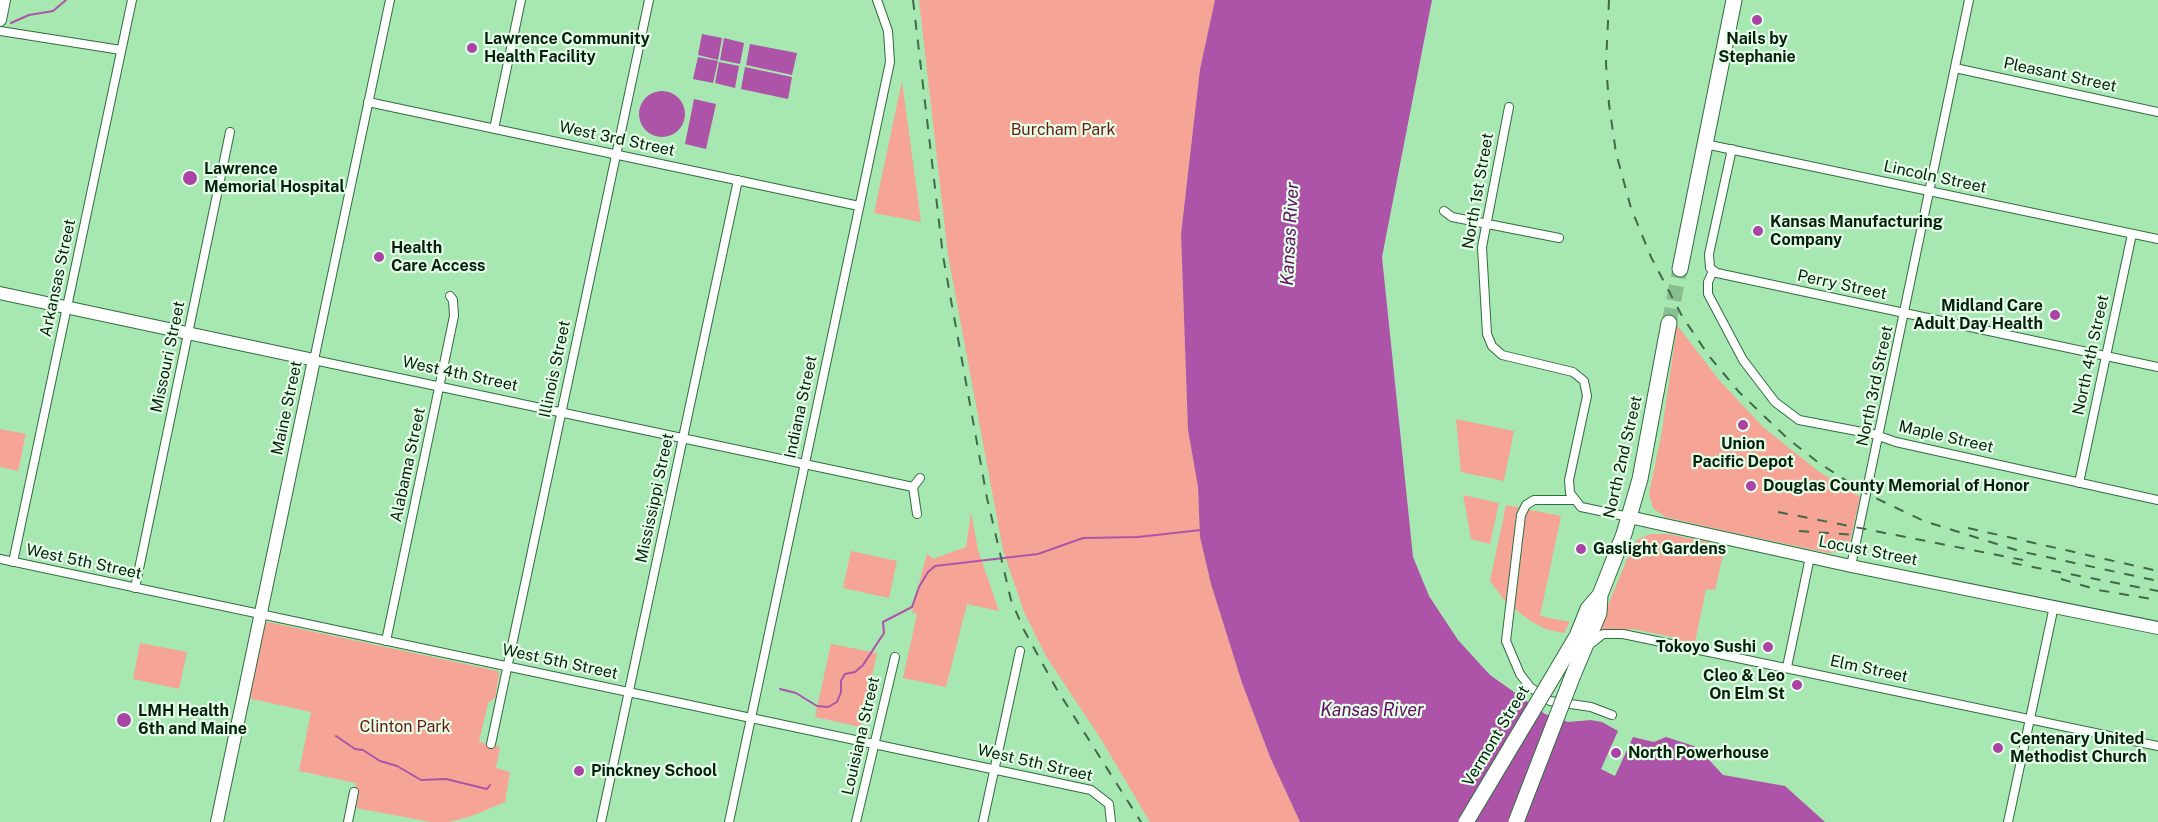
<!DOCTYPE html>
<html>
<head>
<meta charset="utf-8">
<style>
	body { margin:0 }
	canvas { display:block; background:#a7e7b2 }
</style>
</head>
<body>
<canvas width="2158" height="822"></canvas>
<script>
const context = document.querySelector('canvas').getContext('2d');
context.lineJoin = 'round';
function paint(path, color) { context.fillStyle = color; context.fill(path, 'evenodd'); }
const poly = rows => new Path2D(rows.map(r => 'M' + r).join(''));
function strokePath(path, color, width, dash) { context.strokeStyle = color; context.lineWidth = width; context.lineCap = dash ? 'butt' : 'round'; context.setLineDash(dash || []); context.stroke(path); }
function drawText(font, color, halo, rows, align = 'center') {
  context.font = font + ' "Public Sans",sans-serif'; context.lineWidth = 4.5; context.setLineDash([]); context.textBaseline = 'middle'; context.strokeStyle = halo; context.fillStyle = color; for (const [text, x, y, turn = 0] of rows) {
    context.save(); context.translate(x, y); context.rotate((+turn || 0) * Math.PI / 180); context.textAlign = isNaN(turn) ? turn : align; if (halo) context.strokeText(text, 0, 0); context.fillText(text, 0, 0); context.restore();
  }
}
paint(poly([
	[919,0,1215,0,1200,69,1181,234,1188,430,1198,487,1200,537,1211,584,1242,683,1270,757,1300,822,1150,822,1099,736,1046,656,1024,612,1003,550,948,255],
	[902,81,921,222,874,213],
	[1677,325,1719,380,1763,427,1818,471,1860,497,1850,541,1843,551,1829,553,1721,530,1665,517,1653,508,1649,494,1662,431],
	[1456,419,1514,431,1504,481,1461,472],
	[0,429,26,434,18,471,0,467],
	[1463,495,1499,503,1490,544,1471,539],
	[1506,505,1561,516,1540,616,1570,622,1564,633,1545,629,1529,620,1504,600,1490,581],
	[971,512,978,550,999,611,967,604,946,687,903,678,917,614,912,612,927,553,933,559,966,547],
	[1651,534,1669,534,1725,546,1715,590,1706,589,1695,642,1689,641,1688,645,1672,637,1633,629,1599,632,1598,629,1633,545,1638,539],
	[851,551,897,561,889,598,843,588],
	[268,622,498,671,499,675,495,698,488,703,479,742,500,747,496,768,510,772,505,802,472,816,449,822,431,822,356,808,359,792,355,791,356,783,299,771,311,712,248,698,264,625],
	[140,643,187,652,179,689,133,679],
	[831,644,877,653,861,727,815,717]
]), '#f6a496');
paint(poly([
	[1215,0,1432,0,1382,257,1413,557,1429,596,1458,640,1490,675,1545,714,1568,722,1591,720,1602,722,1618,731,1601,769,1615,776,1633,737,1654,742,1666,737,1697,747,1723,775,1785,786,1825,822,1300,822,1270,757,1242,683,1211,584,1200,537,1198,487,1188,430,1181,234,1200,69],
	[702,34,722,38,718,60,698,55],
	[724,38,744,43,740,64,720,60],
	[750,44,797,53,792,75,746,65],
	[698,57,718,61,713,83,693,79],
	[719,62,739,66,735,88,715,83],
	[745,67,792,77,788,99,741,89],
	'639 114a23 23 0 1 1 46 0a23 23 0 1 1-46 0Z',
	[694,99,716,104,706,149,685,144]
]), '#ad54a8');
strokePath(poly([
	[11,23,29,15,53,11,66,0],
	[780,689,796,693,817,706,828,707,837,702,841,692,841,681,845,674,855,672,863,665,884,633,883,622,912,607,919,587,928,572,935,566,1038,554,1083,538,1138,537,1201,530],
	[336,736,355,749,363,750,380,761,397,766,421,780,446,779,487,789,490,785]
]), '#ad54a8', 2);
strokePath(poly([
	[1669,323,1680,269]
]), '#87bf91', 15, [15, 8]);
const street = poly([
	[390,0,314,360,913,487],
	[0,31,121,50],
	[1955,68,2158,112],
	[368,102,859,206],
	[1509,107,1482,247,1487,334,1492,346,1502,355,1573,372,1584,381,1587,396,1569,480,1570,493,1581,507,1629,517],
	[494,129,521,0],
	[1705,144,2158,239],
	[1732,149,1709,254,1710,268,1717,273,2158,367],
	[1444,211,1452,217,1559,238],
	[1713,271,1708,282,1708,294,1743,360,1775,402,1799,420,1873,434,1896,442,2158,500],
	[2079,483,2132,234],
	[1574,500,1534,500,1526,505,1521,515,1506,641,1520,674,1530,687,1550,701,1591,707,1612,715],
	[917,514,913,487,920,478],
	[0,559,1091,790,1109,804,1111,822],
	[13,562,132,0],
	[1851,566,1969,0],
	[135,588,230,132],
	[386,641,454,316,453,300,450,296],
	[1589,645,1603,634,1623,634,2158,746],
	[1787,667,1810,557],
	[491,744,649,0],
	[348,822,354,792],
	[601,822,738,180],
	[729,822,890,62,888,31,877,0],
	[856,822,895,657],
	[983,822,1020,651],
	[2008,822,2054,606]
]);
const secondary = poly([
	[0,20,4,0],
	[0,293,314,360,217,822],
	[1629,517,1851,566,2158,628]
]);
const highway = poly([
	[1680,269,1734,0],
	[1573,675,1599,613,1600,595,1624,534,1640,479,1669,323],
	[1548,685,1577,636,1588,609,1600,595]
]);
strokePath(street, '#306d3f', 10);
strokePath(secondary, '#306d3f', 14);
strokePath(highway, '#306d3f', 17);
strokePath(street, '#fff', 8);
strokePath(secondary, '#fff', 12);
strokePath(highway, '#fff', 15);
strokePath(poly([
	[913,0,943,256,987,498,1011,600,1024,630,1056,688,1141,822],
	[1609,0,1606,64,1609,104,1616,153,1631,208,1651,257,1682,316,1709,356,1739,392,1787,438,1819,463,1867,494,1924,521,2019,551,2158,581],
	[1778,512,2023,560],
	[1968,528,2158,571],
	[1799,531,1856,535],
	[2012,563,2158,591],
	[2061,579,2098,590,2158,600]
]), '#41694a', 2, [10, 10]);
const highwayBridge = poly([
	[1466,822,1548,685],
	[1516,822,1573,675]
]);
strokePath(highwayBridge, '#306d3f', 17, []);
strokePath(highwayBridge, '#fff', 15);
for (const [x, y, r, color] of [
	[1757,20,6,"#aa43a5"],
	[472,48,6,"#aa43a5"],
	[190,178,8,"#aa43a5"],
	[1758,231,6,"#aa43a5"],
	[379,257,6,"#aa43a5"],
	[2055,315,6,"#aa43a5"],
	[1743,425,6,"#aa43a5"],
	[1751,486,6,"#aa43a5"],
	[1581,549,6,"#aa43a5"],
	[1768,647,6,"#aa43a5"],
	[1797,685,6,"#aa43a5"],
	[124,720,8,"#aa43a5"],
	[1998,748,6,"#aa43a5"],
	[1616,753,6,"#aa43a5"],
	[579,771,6,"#aa43a5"]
]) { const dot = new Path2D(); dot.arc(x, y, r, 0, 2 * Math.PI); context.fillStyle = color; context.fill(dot); strokePath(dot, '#e4fee8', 2); }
drawText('bold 16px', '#06200d', '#e4fee8', [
	["Lawrence Community",484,39],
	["Health Facility",484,57],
	["Nails by",1757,39,"center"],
	["Stephanie",1757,57,"center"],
	["Lawrence",204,169],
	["Memorial Hospital",204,187],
	["Kansas Manufacturing",1770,222],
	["Company",1770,240],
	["Health",391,248],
	["Care Access",391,266],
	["Midland Care",2043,306,"right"],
	["Adult Day Health",2043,324,"right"],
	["Union",1743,444,"center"],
	["Pacific Depot",1743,462,"center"],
	["Douglas County Memorial of Honor",1763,486],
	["Gaslight Gardens",1593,549],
	["Tokoyo Sushi",1756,647,"right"],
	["Cleo & Leo",1785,676,"right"],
	["On Elm St",1785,694,"right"],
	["LMH Health",138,711],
	["6th and Maine",138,729],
	["Centenary United",2010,739],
	["Methodist Church",2010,757],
	["North Powerhouse",1628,753],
	["Pinckney School",591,771]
], 'left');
drawText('16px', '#06200d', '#e4fee8', [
	["Pleasant Street",2060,75,12],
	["West 3rd Street",617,139,12],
	["Lincoln Street",1935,177,12],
	["North 1st Street",1478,191,-80],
	["Arkansas Street",58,278,-78],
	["Perry Street",1842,285,12],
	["North 4th Street",2091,355,-78],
	["Missouri Street",168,357,-78],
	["Illinois Street",555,369,-78],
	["West 4th Street",460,374,12],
	["North 3rd Street",1875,386,-78],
	["Indiana Street",801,407,-78],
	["Maine Street",287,408,-78],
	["Maple Street",1946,437,13],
	["North 2nd Street",1623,457,-77],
	["Alabama Street",408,465,-78],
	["Mississippi Street",655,498,-78],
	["Locust Street",1868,551,11],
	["West 5th Street",84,562,12],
	["West 5th Street",560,662,12],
	["Elm Street",1869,669,12],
	["Louisiana Street",861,736,-77],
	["Vermont Street",1496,736,-59],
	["West 5th Street",1035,763,13]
]);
drawText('16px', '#671911', '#e4fee8', [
	["Burcham Park",1063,130],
	["Clinton Park",405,727]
]);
drawText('italic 18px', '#630d61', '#e4fee8', [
	["Kansas River",1290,234,-87],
	["Kansas River",1372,710]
]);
</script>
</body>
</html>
